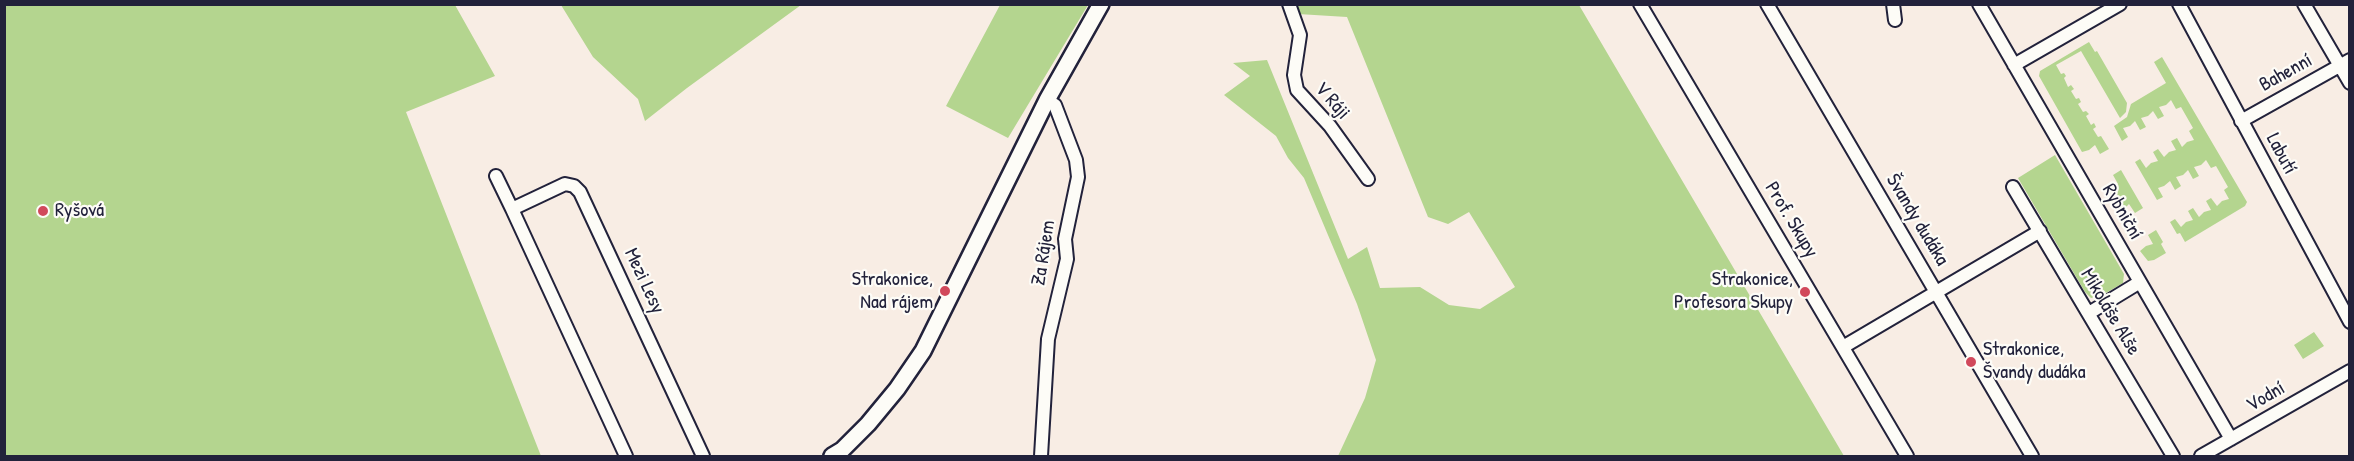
<!DOCTYPE html>
<html>
<head>
<meta charset="utf-8">
<style>
	body { margin:0 }
	#map { position:relative; width:2354px; height:461px; overflow:hidden; background:#f8ede4; font-family:"Patrick Hand",sans-serif }
	canvas { display:block }
	.frame { position:absolute; inset:0; border:6px solid #22223b; pointer-events:none }
</style>
</head>
<body>
<div id="map">
<canvas width="2354" height="461"></canvas>
<div class="frame"></div>
</div>
<script>
const context = document.querySelector('canvas').getContext('2d');
context.lineJoin = 'round';
function paint(path, color) { context.fillStyle = color; context.fill(path, 'evenodd'); }
const poly = rows => new Path2D(rows.map(r => 'M' + r).join(''));
function strokePath(path, color, width, dash) { context.strokeStyle = color; context.lineWidth = width; context.lineCap = dash ? 'butt' : 'round'; context.setLineDash(dash || []); context.stroke(path); }
function drawText(font, color, halo, rows, align = 'center') {
  context.font = font + ' "Patrick Hand",sans-serif'; context.lineWidth = 4.5; context.setLineDash([]); context.textBaseline = 'middle'; context.strokeStyle = halo; context.fillStyle = color; for (const [text, x, y, turn = 0] of rows) {
    context.save(); context.translate(x, y); context.rotate((+turn || 0) * Math.PI / 180); context.textAlign = isNaN(turn) ? turn : align; if (halo) context.strokeText(text, 0, 0); context.fillText(text, 0, 0); context.restore();
  }
}
paint(poly([
	[4,5,455,5,495,76,406,112,541,456,5,456],
	[561,5,801,5,687,88,645,121,638,99,593,57],
	[1000,5,1088,5,1008,138,946,106],
	[1292,5,1579,5,1844,456,1338,456,1365,398,1376,360,1357,304,1304,178,1288,158,1276,136,1224,95,1250,76,1233,63,1267,60,1348,259,1367,247,1380,288,1420,287,1449,305,1480,309,1515,287,1469,212,1448,224,1428,217,1347,17,1298,14],
	[2089,42,2095,52,2097,51,2127,103,2126,112,2120,118,2081,51,2056,65,2061,74,2064,73,2066,76,2064,78,2068,87,2071,85,2074,89,2071,91,2076,99,2079,98,2081,102,2078,104,2083,112,2086,111,2089,114,2086,116,2091,125,2094,123,2096,127,2093,129,2098,137,2101,136,2109,149,2100,154,2095,145,2089,150,2082,152,2039,76,2040,71],
	[2162,57,2247,202,2245,206,2185,242,2180,233,2177,234,2170,222,2175,219,2181,227,2186,222,2193,220,2188,211,2193,208,2199,217,2204,212,2211,210,2206,201,2211,198,2217,206,2222,201,2229,199,2224,190,2228,187,2216,166,2211,168,2206,160,2201,165,2194,167,2199,176,2193,179,2188,170,2183,175,2176,177,2181,186,2175,190,2170,181,2164,186,2158,188,2163,197,2157,200,2135,162,2140,159,2146,168,2151,163,2158,161,2153,152,2158,149,2164,157,2169,152,2176,150,2171,141,2177,138,2182,147,2187,142,2194,140,2189,131,2193,128,2181,107,2176,109,2171,100,2166,105,2159,107,2164,116,2158,119,2153,111,2148,116,2141,118,2146,127,2140,130,2135,121,2130,126,2123,128,2128,137,2122,141,2114,126,2127,117,2131,104,2166,83,2154,62],
	[2055,155,2124,274,2123,283,2099,297,2091,298,2085,292,2018,178],
	[2121,170,2143,208,2135,213,2129,204,2124,209,2117,211,2105,192,2111,186,2118,184,2113,175],
	[2156,230,2163,242,2161,244,2166,253,2154,260,2148,261,2140,251,2146,246,2153,244,2148,235],
	[2314,332,2324,346,2303,359,2294,345]
]), '#b4d58f');
const minor = poly([
	[1289,4,1300,35,1294,75,1297,90,1330,126,1368,179],
	[1640,4,1907,456],
	[1767,4,2032,456],
	[1893,4,1895,20],
	[1979,4,2231,439],
	[2179,4,2350,322],
	[2304,4,2350,83],
	[2014,65,2120,4],
	[2241,121,2350,60],
	[496,176,512,209],
	[2013,187,2173,456],
	[2089,313,2140,282],
	[1843,347,2040,231],
	[626,456,512,209,565,184,574,186,580,192,703,456],
	[1041,456,1048,339,1067,259,1065,239,1078,177,1076,160,1055,105,1047,100],
	[2201,456,2350,371]
]);
const tertiary = poly([
	[832,456,842,450,868,424,897,389,923,351,1047,100,1101,4]
]);
strokePath(minor, '#22223b', 16);
strokePath(tertiary, '#22223b', 20);
strokePath(minor, '#fdfcf7', 12);
strokePath(tertiary, '#fdfcf7', 15);
for (const [x, y, r, color] of [
	[43,211,6,"#d1495b"],
	[945,291,6,"#d1495b"],
	[1805,292,6,"#d1495b"],
	[1971,362,6,"#d1495b"]
]) { const dot = new Path2D(); dot.arc(x, y, r, 0, 2 * Math.PI); context.fillStyle = color; context.fill(dot); strokePath(dot, '#fdfcf7', 2); }
drawText('20px', '#22223b', '#fdfcf7', [
	["Bahenní",2286,73,-29],
	["V Ráji",1332,101,49],
	["Labutí",2281,154,62],
	["Rybniční",2122,212,60],
	["Prof. Skupy",1791,220,59],
	["Švandy dudáka",1917,220,59],
	["Za Rájem",1044,253,-81],
	["Mezi Lesy",644,281,65],
	["Mikoláše Alše",2110,312,59],
	["Vodní",2266,397,-30]
]);
drawText('20px', '#22223b', '#fdfcf7', [
	["Ryšová",55,211],
	["Strakonice,",933,280,"right"],
	["Nad rájem",933,303,"right"],
	["Strakonice,",1793,280,"right"],
	["Profesora Skupy",1793,303,"right"],
	["Strakonice,",1983,350],
	["Švandy dudáka",1983,373]
], 'left');
</script>
</body>
</html>
